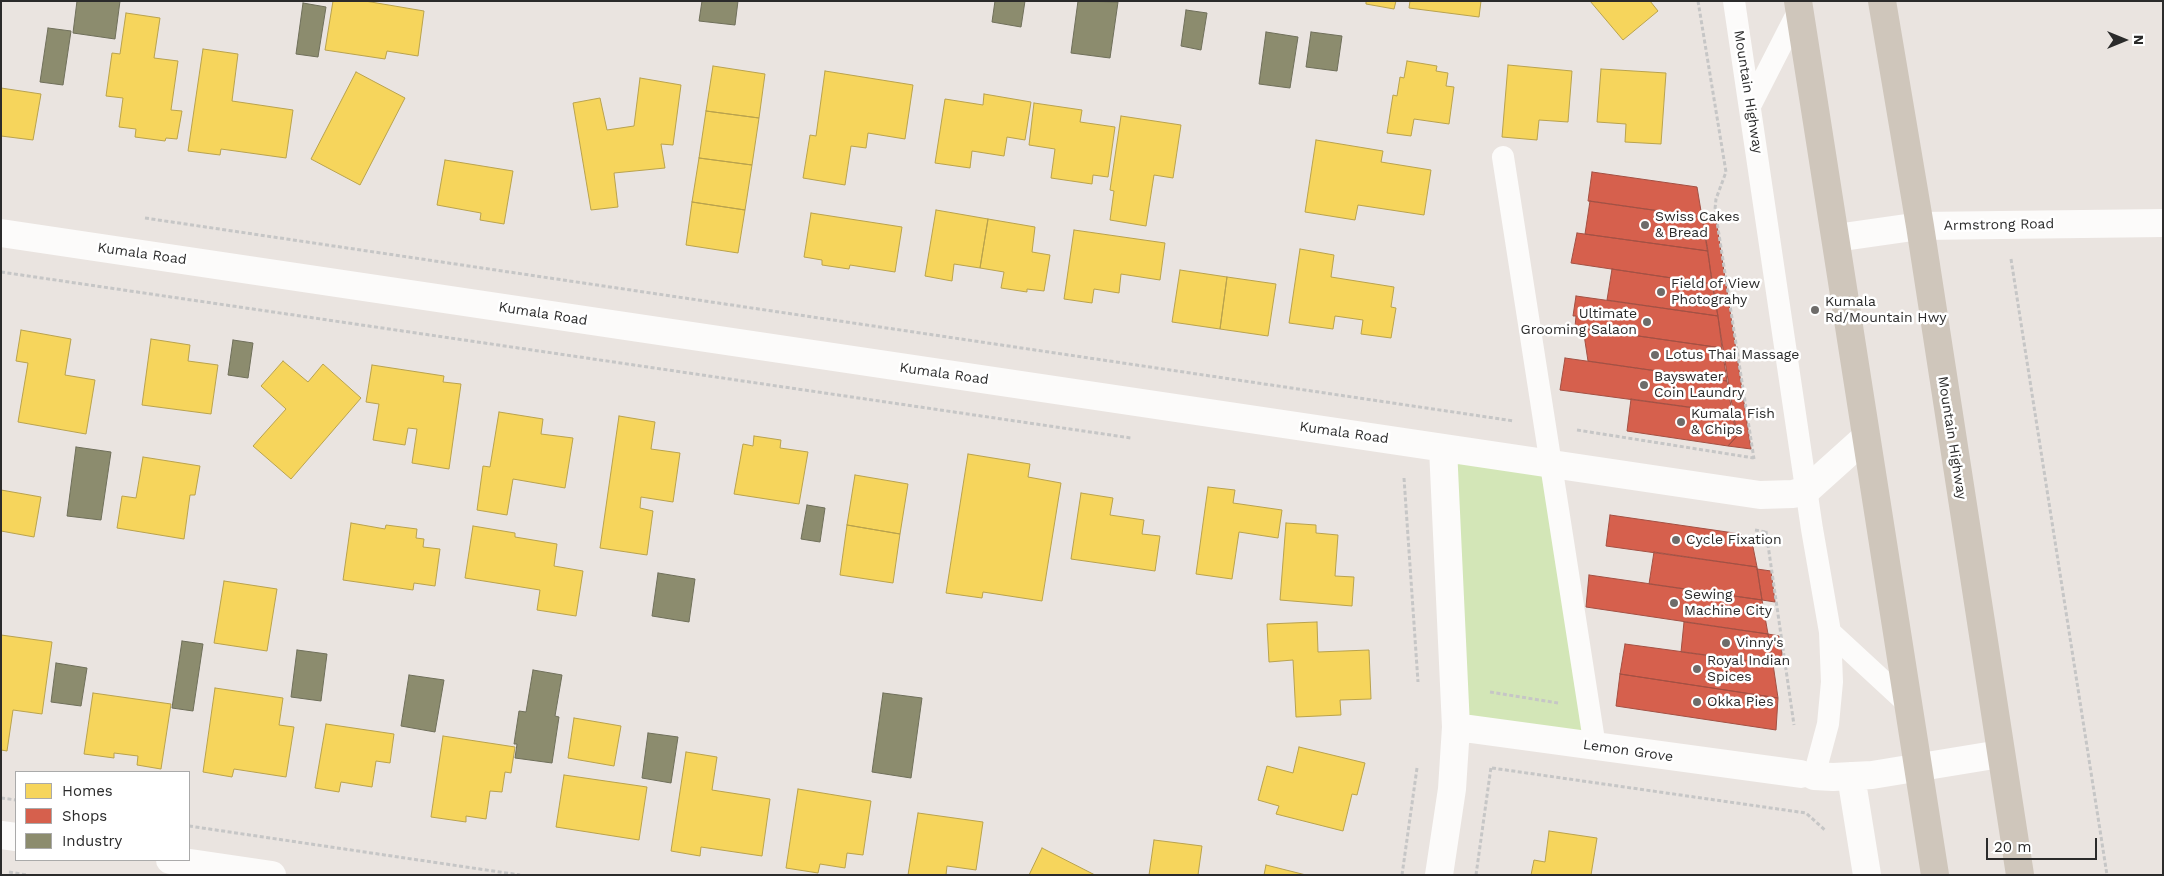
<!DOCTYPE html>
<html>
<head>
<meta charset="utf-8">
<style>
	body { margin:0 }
	#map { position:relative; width:2164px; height:876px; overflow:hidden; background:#eae4e0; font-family:"Work Sans",sans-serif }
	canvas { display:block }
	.frame { position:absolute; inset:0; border:2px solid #2b2b2b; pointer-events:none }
	.legend { position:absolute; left:15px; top:771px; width:175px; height:90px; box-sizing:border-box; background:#fff; border:1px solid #aaa; margin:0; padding:6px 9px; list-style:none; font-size:15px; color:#2b2b2b }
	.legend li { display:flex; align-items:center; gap:10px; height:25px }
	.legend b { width:25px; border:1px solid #aaa }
	.north { position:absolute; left:2099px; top:15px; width:50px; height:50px; -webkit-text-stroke:4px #fff; paint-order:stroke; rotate:90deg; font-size:14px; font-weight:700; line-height:20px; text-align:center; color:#2b2b2b }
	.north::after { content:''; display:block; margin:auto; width:18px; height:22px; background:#2b2b2b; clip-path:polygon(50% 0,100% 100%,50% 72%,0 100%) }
	.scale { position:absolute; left:1986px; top:838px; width:111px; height:22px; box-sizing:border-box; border:2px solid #2b2b2b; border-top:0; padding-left:6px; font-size:15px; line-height:18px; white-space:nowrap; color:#2b2b2b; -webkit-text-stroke:4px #fff; paint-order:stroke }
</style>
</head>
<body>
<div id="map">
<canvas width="2164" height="876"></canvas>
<div class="frame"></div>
<ul class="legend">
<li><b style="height:14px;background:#f6d55c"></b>Homes</li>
<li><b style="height:14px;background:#d6604d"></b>Shops</li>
<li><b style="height:14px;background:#8c8c6e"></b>Industry</li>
</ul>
<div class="north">N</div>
<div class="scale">20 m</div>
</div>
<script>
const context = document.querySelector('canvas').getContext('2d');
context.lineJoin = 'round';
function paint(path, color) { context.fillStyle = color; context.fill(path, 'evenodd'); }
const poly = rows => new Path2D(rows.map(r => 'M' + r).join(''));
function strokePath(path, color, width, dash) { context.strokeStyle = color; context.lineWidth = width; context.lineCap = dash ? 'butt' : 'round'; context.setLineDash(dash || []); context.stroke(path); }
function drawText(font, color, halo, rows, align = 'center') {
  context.font = font + ' "Work Sans",sans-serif'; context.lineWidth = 5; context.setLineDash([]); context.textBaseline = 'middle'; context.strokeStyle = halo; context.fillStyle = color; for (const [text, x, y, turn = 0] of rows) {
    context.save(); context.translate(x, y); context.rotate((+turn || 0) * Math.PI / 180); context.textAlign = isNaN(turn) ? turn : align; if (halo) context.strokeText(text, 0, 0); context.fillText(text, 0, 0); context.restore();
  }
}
paint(poly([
	[1443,448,1550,463,1595,747,1456,727]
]), '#d3e6b7');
const homes = poly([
	[333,1,365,1,424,11,418,56,387,51,385,59,325,50,333,1],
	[1366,1,1396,1,1394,9,1366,4,1366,1],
	[1410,1,1481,1,1479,17,1409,8,1410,1],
	[1590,1,1650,1,1658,11,1623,40,1590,1],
	[126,13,160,18,154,58,178,61,171,110,182,111,177,139,166,138,165,141,135,137,136,129,119,127,123,98,106,96,112,53,120,54,126,13],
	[203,49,238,54,232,101,293,110,286,158,221,149,220,155,188,151,203,49],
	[1407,61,1437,66,1436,71,1448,73,1446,86,1454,87,1449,124,1414,119,1411,136,1387,133,1393,95,1397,96,1400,77,1404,78,1407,61],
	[1508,65,1572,71,1568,122,1539,120,1537,140,1502,137,1508,65],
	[713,66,765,74,759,118,706,111,713,66],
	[1601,69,1666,73,1661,144,1625,142,1626,124,1597,122,1601,69],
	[825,71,913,85,905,139,868,133,866,148,851,146,845,185,803,178,810,135,816,136,825,71],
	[356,72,405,98,360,185,311,159,356,72],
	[640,78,681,85,673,145,661,144,665,168,614,173,618,207,591,210,573,103,600,98,607,130,634,126,640,78],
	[1,88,41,94,33,140,1,136,1,88],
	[984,94,1031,102,1025,140,1007,137,1004,156,972,151,970,168,935,163,945,99,983,105,984,94],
	[1034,103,1082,110,1080,122,1115,127,1108,177,1093,175,1092,184,1051,178,1055,149,1029,145,1034,103],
	[706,111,759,118,752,165,699,158,706,111],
	[1121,116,1181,125,1173,178,1154,175,1146,226,1110,220,1114,191,1110,190,1121,116],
	[1316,140,1383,151,1381,162,1431,170,1424,215,1358,205,1355,220,1305,212,1316,140],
	[699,158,752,165,745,210,692,202,699,158],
	[445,160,513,171,504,224,480,220,481,213,437,205,445,160],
	[692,202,745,210,738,253,686,245,692,202],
	[936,210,988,219,980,268,954,264,952,281,925,276,936,210],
	[811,213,902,227,895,272,850,265,849,269,822,265,822,260,804,257,811,213],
	[988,219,1035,227,1032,252,1050,255,1044,291,1027,289,1027,292,1001,288,1004,272,980,268,988,219],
	[1074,230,1165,243,1160,280,1121,274,1119,293,1094,289,1092,303,1064,299,1074,230],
	[1300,249,1334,255,1331,277,1394,287,1391,307,1396,308,1391,338,1361,334,1363,320,1335,316,1333,329,1289,323,1300,249],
	[1180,270,1227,277,1220,329,1172,322,1180,270],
	[1227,277,1276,284,1268,336,1220,329,1227,277],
	[21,330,71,339,65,375,95,380,86,434,18,422,28,363,16,361,21,330],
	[151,339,190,345,188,361,218,365,211,414,142,405,151,339],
	[283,361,308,382,323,364,361,398,291,479,253,446,286,409,261,386,283,361],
	[372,365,444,376,443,382,461,384,449,469,412,463,417,429,408,428,405,445,373,440,379,404,366,402,372,365],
	[499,412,543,419,541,434,573,438,565,488,513,479,507,515,477,510,483,466,490,467,499,412],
	[619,416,655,422,651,449,680,453,673,502,641,497,640,508,653,511,647,555,600,548,619,416],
	[754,436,781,440,780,448,808,452,799,504,734,494,743,444,753,446,754,436],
	[968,454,1030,464,1028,477,1061,483,1042,601,983,592,982,598,946,593,968,454],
	[143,457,200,466,195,495,190,495,184,539,117,528,122,496,136,498,143,457],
	[855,475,908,484,900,534,847,525,855,475],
	[1208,487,1235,490,1233,503,1282,510,1278,538,1239,532,1232,579,1196,574,1208,487],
	[1,490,41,497,34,537,1,531,1,490],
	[1081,493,1113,498,1110,515,1144,520,1142,534,1160,536,1155,571,1071,559,1081,493],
	[351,523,385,529,386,525,417,529,416,538,424,539,423,547,440,549,435,586,414,583,413,590,343,580,351,523],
	[1286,523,1316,525,1316,533,1338,535,1335,576,1354,577,1352,606,1280,600,1286,523],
	[847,525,900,534,893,583,840,575,847,525],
	[473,526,515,533,515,537,557,544,554,566,583,571,576,616,537,610,540,590,465,578,473,526],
	[224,581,277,589,267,651,214,643,224,581],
	[1317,622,1318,652,1369,650,1371,699,1340,700,1341,715,1296,717,1293,660,1269,662,1267,624,1317,622],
	[1,635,52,642,42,714,13,710,7,751,1,750,1,635],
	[215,688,283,698,279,725,294,727,286,777,234,769,232,777,203,772,215,688],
	[93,693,171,704,161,769,137,765,138,756,114,753,114,758,84,754,93,693],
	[574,718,621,726,614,766,568,758,574,718],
	[326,724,394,734,390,763,376,761,372,787,341,782,339,792,315,788,326,724],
	[443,736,515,747,511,773,505,772,502,792,490,791,486,819,466,816,466,822,431,817,443,736],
	[1299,747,1365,763,1357,795,1352,794,1343,831,1276,814,1279,806,1258,800,1267,766,1293,773,1299,747],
	[686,752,717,757,712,790,770,799,762,856,701,847,700,856,671,851,686,752],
	[564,775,647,787,639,840,556,827,564,775],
	[798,789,871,801,863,855,847,853,845,868,820,864,818,873,786,868,798,789],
	[918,813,983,822,976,870,947,866,946,875,908,875,918,813],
	[1549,831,1597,838,1591,875,1531,875,1534,860,1545,862,1549,831],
	[1154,840,1202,846,1198,875,1149,875,1154,840],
	[1042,848,1095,875,1029,875,1042,848],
	[1266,865,1306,875,1264,875,1266,865]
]);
paint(homes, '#f6d55c');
strokePath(homes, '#b9a24d', 1);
const shops = poly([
	[1592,172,1697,187,1702,217,1588,201,1592,172],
	[1590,201,1702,217,1708,251,1585,234,1590,201],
	[1702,217,1716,219,1751,449,1728,446,1737,436,1702,217],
	[1577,233,1708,251,1712,284,1571,263,1577,233],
	[1612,269,1712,284,1718,316,1607,300,1612,269],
	[1576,296,1718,316,1722,348,1575,327,1576,316,1573,316,1576,296],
	[1583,328,1722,348,1727,381,1588,361,1583,328],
	[1565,358,1727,381,1732,413,1560,390,1565,358],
	[1631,399,1732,413,1737,436,1728,446,1627,431,1631,399],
	[1610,515,1741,534,1753,547,1757,567,1606,546,1610,515],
	[1654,552,1757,567,1762,600,1649,584,1654,552],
	[1757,569,1771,571,1775,602,1762,600,1757,569],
	[1589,575,1762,600,1768,634,1586,607,1589,575],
	[1684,622,1768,634,1773,664,1681,652,1684,622],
	[1768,634,1779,636,1784,665,1773,664,1768,634],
	[1625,644,1773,664,1778,698,1620,674,1625,644],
	[1620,674,1778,698,1776,730,1616,706,1620,674]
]);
paint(shops, '#d6604d');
strokePath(shops, '#a35043', 1);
const industry = poly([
	[77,1,120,1,115,39,73,33,77,1],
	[702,1,738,1,735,25,699,21,702,1],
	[995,1,1025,1,1021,27,992,22,995,1],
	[1078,1,1118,2,1110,58,1071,53,1078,1],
	[303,3,326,7,318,57,296,54,303,3],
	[1186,10,1207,13,1201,50,1181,46,1186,10],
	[48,28,71,31,63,85,40,82,48,28],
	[1266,32,1298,37,1290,88,1259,84,1266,32],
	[1311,32,1342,36,1337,71,1306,67,1311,32],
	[233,340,253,343,248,378,228,375,233,340],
	[76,447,111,452,101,520,67,516,76,447],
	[807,505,825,508,820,542,801,539,807,505],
	[658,573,695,579,689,622,652,616,658,573],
	[182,641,203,644,193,711,172,708,182,641],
	[297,650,327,654,321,701,291,697,297,650],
	[56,663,87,668,81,706,51,702,56,663],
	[533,670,562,675,555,716,559,717,552,763,515,758,517,744,514,744,519,711,526,712,533,670],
	[409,675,444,680,435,732,401,726,409,675],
	[883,693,922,698,911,778,872,772,883,693],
	[648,733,678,737,671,783,642,778,648,733]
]);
paint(industry, '#8c8c6e');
strokePath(industry, '#6f6f5a', 1);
strokePath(poly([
	[1698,1,1726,172,1716,199,1715,209,1754,459],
	[145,218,1514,421],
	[2011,259,2107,875],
	[1,272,1131,438],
	[1747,411,1764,409],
	[1577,430,1754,458],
	[1404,478,1418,682],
	[1755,530,1766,532],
	[1766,531,1794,725],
	[1490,692,1558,703],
	[1492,768,1806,813,1826,831],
	[1,798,16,800],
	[189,826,520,875],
	[9,872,27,875],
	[1402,875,1417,768],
	[1476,875,1491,767]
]), '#c6c6c6', 3, [4, 2.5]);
strokePath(poly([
	[1734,1,1812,529,1830,632,1832,682,1828,724,1814,776,1801,774],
	[1750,106,1799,10],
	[1503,157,1595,747],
	[1830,632,1908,704]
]), '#fcfbfa', 22);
strokePath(poly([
	[1,233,1760,495,1793,494,1807,490,1866,437],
	[1836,238,1920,226,2163,223],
	[1456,727,1801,774],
	[1814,776,1833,777,1872,775,2000,754],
	[1851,776,1867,875],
	[1,835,16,837],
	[170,860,272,875],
	[1439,875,1452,789,1456,727,1443,448]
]), '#fcfbfa', 28);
strokePath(poly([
	[1798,1,1935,875],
	[1882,1,1920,226,2020,875]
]), '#cfc6bb', 28);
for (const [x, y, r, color] of [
	[1645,225,5,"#6e6c6a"],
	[1661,292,5,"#6e6c6a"],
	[1815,310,5,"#6e6c6a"],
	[1647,322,5,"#6e6c6a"],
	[1655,355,5,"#6e6c6a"],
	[1644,385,5,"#6e6c6a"],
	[1681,422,5,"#6e6c6a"],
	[1676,540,5,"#6e6c6a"],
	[1674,603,5,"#6e6c6a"],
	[1726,643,5,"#6e6c6a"],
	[1697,669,5,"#6e6c6a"],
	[1697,702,5,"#6e6c6a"]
]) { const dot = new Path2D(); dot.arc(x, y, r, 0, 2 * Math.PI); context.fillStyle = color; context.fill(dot); strokePath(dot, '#fff', 2); }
drawText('14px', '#2b2b2b', '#fff', [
	["Mountain Highway",1748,92,81],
	["Armstrong Road",1999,225,-1],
	["Kumala Road",142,254,8],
	["Kumala Road",543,314,9],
	["Kumala Road",944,374,8],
	["Kumala Road",1344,433,8],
	["Mountain Highway",1952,438,81],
	["Lemon Grove",1628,751,8]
]);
drawText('14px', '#2b2b2b', '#fff', [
	["Swiss Cakes",1655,217],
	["& Bread",1655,233],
	["Field of View",1671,284],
	["Photograhy",1671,300],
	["Kumala",1825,302],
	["Rd/Mountain Hwy",1825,318],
	["Ultimate",1637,314,"right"],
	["Grooming Salaon",1637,330,"right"],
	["Lotus Thai Massage",1665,355],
	["Bayswater",1654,377],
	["Coin Laundry",1654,393],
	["Kumala Fish",1691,414],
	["& Chips",1691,430],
	["Cycle Fixation",1686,540],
	["Sewing",1684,595],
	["Machine City",1684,611],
	["Vinny's",1736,643],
	["Royal Indian",1707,661],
	["Spices",1707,677],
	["Okka Pies",1707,702]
], 'left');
</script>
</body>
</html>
